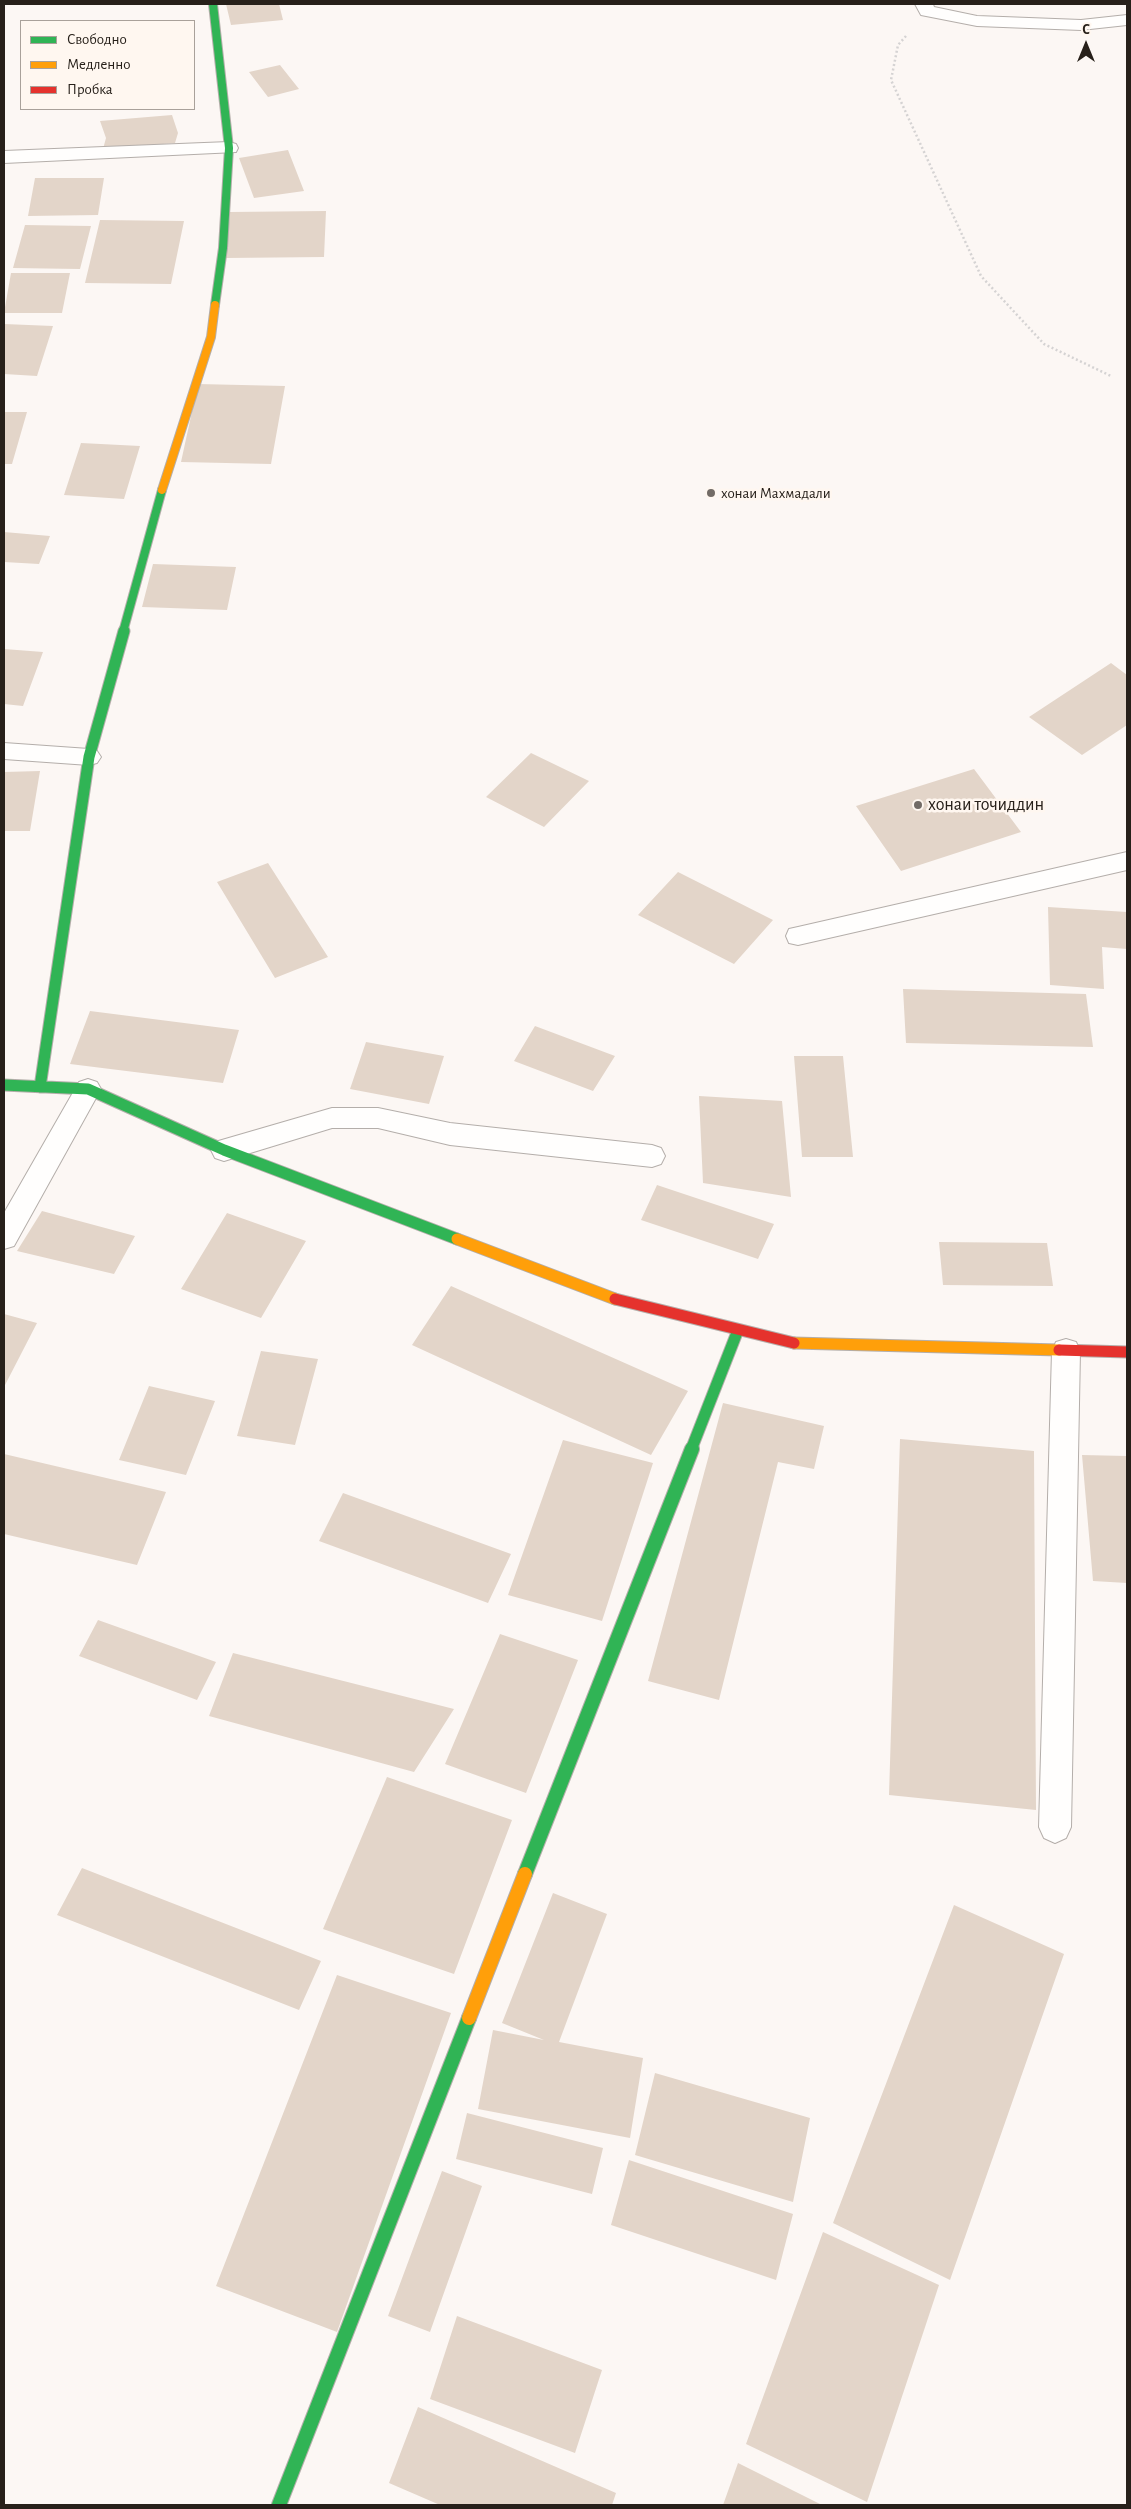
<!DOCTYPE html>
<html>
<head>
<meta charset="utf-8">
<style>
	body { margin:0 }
	#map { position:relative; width:1131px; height:2509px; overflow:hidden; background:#fcf7f4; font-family:"Alegreya Sans",sans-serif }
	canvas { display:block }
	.frame { position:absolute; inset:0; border:5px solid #27201a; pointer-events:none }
	.legend { position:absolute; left:20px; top:20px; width:175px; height:90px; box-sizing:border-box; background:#fff7f0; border:1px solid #a9a19a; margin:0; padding:6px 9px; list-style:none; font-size:15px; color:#27201a }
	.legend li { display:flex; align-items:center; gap:10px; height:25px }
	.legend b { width:25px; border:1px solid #a9a19a }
	.north { position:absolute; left:1061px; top:20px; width:50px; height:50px; -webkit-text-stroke:4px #fff7f0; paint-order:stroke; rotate:0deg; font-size:14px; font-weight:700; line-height:20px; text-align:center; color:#27201a }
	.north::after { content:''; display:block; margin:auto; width:18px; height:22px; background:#27201a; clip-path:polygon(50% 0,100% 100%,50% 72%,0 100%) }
</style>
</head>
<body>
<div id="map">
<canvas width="1131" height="2509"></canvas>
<div class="frame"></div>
<ul class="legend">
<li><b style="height:6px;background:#30b455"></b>Свободно</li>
<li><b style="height:6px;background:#ff9f0a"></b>Медленно</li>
<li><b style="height:6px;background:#e5322d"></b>Пробка</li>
</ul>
<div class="north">С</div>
</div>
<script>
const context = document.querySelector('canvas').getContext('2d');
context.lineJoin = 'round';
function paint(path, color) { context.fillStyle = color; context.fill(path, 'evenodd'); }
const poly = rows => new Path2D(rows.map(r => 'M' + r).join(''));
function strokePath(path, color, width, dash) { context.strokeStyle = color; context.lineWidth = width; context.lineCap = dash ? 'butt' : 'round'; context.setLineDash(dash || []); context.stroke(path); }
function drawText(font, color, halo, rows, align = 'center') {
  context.font = font + ' "Alegreya Sans",sans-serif'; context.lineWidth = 5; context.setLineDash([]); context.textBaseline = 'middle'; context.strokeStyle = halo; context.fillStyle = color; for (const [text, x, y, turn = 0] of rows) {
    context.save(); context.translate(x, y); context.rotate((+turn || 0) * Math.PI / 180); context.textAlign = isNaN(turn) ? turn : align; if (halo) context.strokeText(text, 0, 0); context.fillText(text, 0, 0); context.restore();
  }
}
paint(poly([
	[226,4,279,4,283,20,231,25],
	[280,65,299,89,268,97,249,72],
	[172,115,178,133,175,143,103,149,106,138,100,121],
	[288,150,304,191,254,198,239,158],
	[35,178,104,178,98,215,28,216],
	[326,211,324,257,226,258,230,212],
	[100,220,184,221,171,284,85,283],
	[25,225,91,226,80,269,13,268],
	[11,273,70,273,62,313,4,313],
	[4,324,53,326,37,376,4,374],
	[198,384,285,386,271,464,181,462],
	[4,412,27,412,12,464,4,464],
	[81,443,140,446,124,499,64,495],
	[4,532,50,536,39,564,4,562],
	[153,564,236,567,227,610,142,607],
	[4,649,43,652,23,706,4,704],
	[1111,663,1127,675,1127,725,1082,755,1029,717],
	[531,753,589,781,544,827,486,797],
	[974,769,1021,832,901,871,856,806],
	[40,771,30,831,4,831,4,772],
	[268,863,328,957,275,978,217,882],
	[678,872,773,920,734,964,638,915],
	[1048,907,1127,912,1127,949,1102,947,1104,989,1050,985],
	[903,989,1086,994,1093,1047,906,1043],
	[90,1011,239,1030,223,1083,70,1064],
	[535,1026,615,1056,593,1091,514,1061],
	[366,1042,444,1056,429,1104,350,1089],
	[794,1056,843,1056,853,1157,802,1157],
	[699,1096,782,1101,791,1197,703,1183],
	[657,1185,774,1224,758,1259,641,1220],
	[42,1211,135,1236,114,1274,17,1251],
	[227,1213,306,1241,261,1318,181,1289],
	[939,1242,1047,1243,1053,1286,943,1285],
	[451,1286,688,1391,651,1455,412,1345],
	[4,1314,37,1323,4,1387],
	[261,1351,318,1359,295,1445,237,1436],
	[149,1386,215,1401,186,1475,119,1460],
	[723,1403,824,1426,814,1469,778,1462,719,1700,648,1681],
	[900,1439,1034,1451,1036,1810,889,1795],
	[563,1440,653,1463,602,1621,508,1595],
	[4,1454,166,1492,137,1565,4,1534],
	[1082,1455,1127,1456,1127,1583,1093,1581],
	[343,1493,511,1554,488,1603,319,1541],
	[98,1620,216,1662,197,1700,79,1656],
	[500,1634,578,1660,526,1793,445,1764],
	[233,1653,454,1709,414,1772,209,1716],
	[387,1777,512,1820,454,1974,323,1929],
	[82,1868,321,1961,299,2010,57,1915],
	[553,1893,607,1914,559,2042,643,2058,630,2138,478,2109,493,2030,544,2040,502,2023],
	[954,1905,1064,1954,950,2280,833,2223],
	[337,1975,451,2013,337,2332,216,2286],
	[655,2073,810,2118,793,2202,635,2155],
	[467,2113,603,2148,592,2194,456,2159],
	[629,2160,793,2214,776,2280,611,2225],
	[442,2171,482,2186,430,2332,388,2316],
	[823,2232,939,2285,867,2502,746,2444],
	[457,2316,602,2370,575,2453,430,2399],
	[418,2407,616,2493,612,2505,440,2505,389,2483],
	[738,2463,822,2505,723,2505]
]), '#e3d5c9');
const street = poly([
	[915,4,933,4,934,7,977,16,1081,20,1127,15,1127,25,1081,30,977,26,921,15,915,4],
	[229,142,236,144,238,148,236,152,4,163,4,151,229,142],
	[4,743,89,749,97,751,101,757,97,763,89,765,4,759,4,743],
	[1127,852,1127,870,798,945,789,943,786,936,789,929,798,927,1127,852],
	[88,1079,97,1082,101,1089,14,1246,4,1249,4,1213,79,1082,88,1079],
	[332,1108,378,1108,450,1123,652,1145,661,1148,665,1156,661,1164,652,1167,450,1145,378,1128,332,1128,224,1161,215,1158,211,1150,215,1142,332,1108],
	[1066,1339,1076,1342,1080,1351,1071,1827,1066,1838,1055,1843,1044,1838,1039,1827,1052,1351,1056,1342,1066,1339]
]);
const fastFar2 = poly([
	[213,4,229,148,223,248,215,305],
	[123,632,162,490]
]);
const fastFar1 = poly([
	[4,1085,88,1089,224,1150,457,1239],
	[40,1087,89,757,124,631],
	[691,1450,738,1330]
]);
const fast = poly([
	[525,1874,692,1449],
	[279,2505,469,2018]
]);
const slowFar2 = poly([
	[162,490,211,337,215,305]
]);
const slowFar1 = poly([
	[457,1239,615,1299],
	[794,1343,1059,1350]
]);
const slow = poly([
	[469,2018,525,1874]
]);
const jam = poly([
	[615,1299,794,1343],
	[1059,1350,1127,1352]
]);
strokePath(street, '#b4aeaa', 2);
strokePath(fastFar2, '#b4aeaa', 10);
strokePath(fastFar1, '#b4aeaa', 13);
strokePath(fast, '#b4aeaa', 16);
strokePath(slowFar2, '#b4aeaa', 10);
strokePath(slowFar1, '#b4aeaa', 13);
strokePath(slow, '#b4aeaa', 16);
strokePath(jam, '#b4aeaa', 13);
strokePath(poly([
	[906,36,898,45,891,80,981,276,1044,344,1111,376]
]), '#d5d3d3', 2.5, [2, 2.5]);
paint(street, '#fffefd');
strokePath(fastFar2, '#30b455', 8);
strokePath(fastFar1, '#30b455', 11);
strokePath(fast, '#30b455', 14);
strokePath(slowFar2, '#ff9f0a', 8);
strokePath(slowFar1, '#ff9f0a', 11);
strokePath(slow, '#ff9f0a', 14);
strokePath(jam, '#e5322d', 11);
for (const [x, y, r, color] of [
	[711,493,5,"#726b66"],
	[918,805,5,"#726b66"]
]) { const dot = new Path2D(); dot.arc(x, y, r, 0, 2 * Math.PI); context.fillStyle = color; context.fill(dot); strokePath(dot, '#fff7f0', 2); }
drawText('15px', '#27201a', '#fff7f0', [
	["хонаи Махмадали",721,493]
], 'left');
drawText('18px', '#27201a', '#fff7f0', [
	["хонаи точиддин",928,805]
], 'left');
</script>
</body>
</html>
